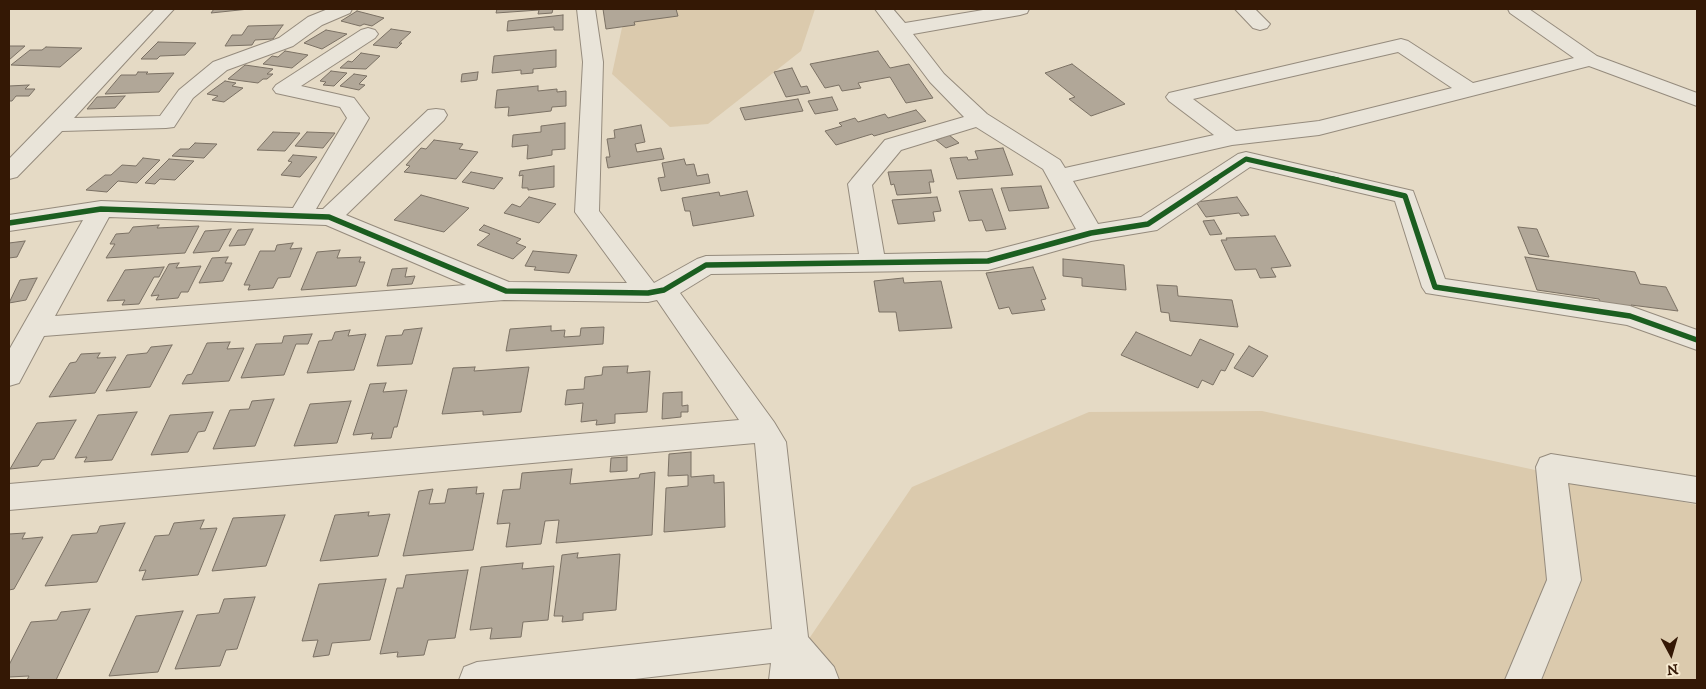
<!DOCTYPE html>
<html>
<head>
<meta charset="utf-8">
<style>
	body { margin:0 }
	#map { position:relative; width:1706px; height:689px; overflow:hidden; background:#e5dac5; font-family:"IM FELL DW Pica",serif }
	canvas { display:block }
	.frame { position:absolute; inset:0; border:10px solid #341805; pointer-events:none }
	.north { position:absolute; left:1646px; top:629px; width:50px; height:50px; -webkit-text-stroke:4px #f7ead0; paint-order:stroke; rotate:174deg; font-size:14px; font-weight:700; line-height:20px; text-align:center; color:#341805 }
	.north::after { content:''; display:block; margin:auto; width:18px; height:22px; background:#341805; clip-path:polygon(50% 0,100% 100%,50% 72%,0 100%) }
</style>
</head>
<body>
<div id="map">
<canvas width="1706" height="689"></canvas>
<div class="frame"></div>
<div class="north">N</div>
</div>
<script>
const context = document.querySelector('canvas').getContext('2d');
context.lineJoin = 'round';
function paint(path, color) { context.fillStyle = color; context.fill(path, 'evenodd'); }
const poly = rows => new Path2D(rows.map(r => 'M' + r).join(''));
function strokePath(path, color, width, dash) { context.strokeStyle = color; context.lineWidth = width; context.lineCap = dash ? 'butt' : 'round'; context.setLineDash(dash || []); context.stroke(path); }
paint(poly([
	[626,9,815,9,801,51,708,124,670,127,612,74],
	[1262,411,1697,505,1697,680,781,680,912,487,1089,412]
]), '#dbcaad');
const building = poly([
	[214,9,249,9,211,13,214,9],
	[497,9,560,9,553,9,552,13,538,14,539,10,496,13,497,9],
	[603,9,676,9,678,16,634,22,635,25,606,29,603,9],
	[357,11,384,18,372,26,364,24,360,26,341,21,357,11],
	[563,15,563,30,554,30,554,27,507,31,508,21,563,15],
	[283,25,273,39,255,40,252,45,225,46,232,35,242,35,248,26,283,25],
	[391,29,411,32,399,43,402,43,397,48,373,45,391,29],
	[326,30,347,34,322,49,304,43,326,30],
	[158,42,196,43,185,55,160,56,157,59,141,59,158,42],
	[9,46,25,46,9,60,9,46],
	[46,47,82,48,60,67,11,65,30,50,42,50,46,47],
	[556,50,556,67,533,69,533,73,521,74,521,70,492,73,494,56,556,50],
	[285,51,308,55,292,68,263,64,272,56,278,57,285,51],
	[878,51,890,68,909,64,933,98,906,103,890,77,858,83,861,88,842,91,839,85,825,88,810,64,878,51],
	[361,53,380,56,366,69,340,68,348,61,352,62,361,53],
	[1072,64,1125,104,1091,116,1069,99,1075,97,1045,73,1072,64],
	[245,65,273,69,267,74,273,74,267,79,263,79,258,83,228,79,245,65],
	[792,68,801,87,807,86,810,93,786,97,774,72,792,68],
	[331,71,347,73,334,86,323,85,326,82,320,81,331,71],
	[138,72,148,72,146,74,174,73,159,92,105,94,121,75,136,75,138,72],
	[478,72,477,80,461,82,462,74,478,72],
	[354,74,367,76,359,84,365,85,359,90,340,86,354,74],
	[225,81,236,83,232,86,243,88,224,102,212,100,218,96,207,94,225,81],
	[29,85,25,89,35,89,29,96,16,96,12,101,9,101,9,86,29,85],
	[538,86,538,91,557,89,557,92,566,91,566,106,552,107,551,111,508,116,509,107,495,108,497,90,538,86],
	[125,96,115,108,87,109,97,97,125,96],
	[832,97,838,110,815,114,808,101,832,97],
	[798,99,803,111,745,120,740,108,798,99],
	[916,110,926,121,874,136,872,134,836,145,825,131,842,126,839,123,855,118,858,122,885,114,888,118,916,110],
	[565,123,565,149,552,150,552,155,527,159,528,145,512,147,513,135,541,132,541,126,565,123],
	[641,125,645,142,635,144,637,152,661,148,664,159,608,168,606,157,610,157,607,139,615,138,614,130,641,125],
	[273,132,300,133,285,151,257,150,273,132],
	[307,132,335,133,323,148,295,146,307,132],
	[949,135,959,143,946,148,936,140,949,135],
	[434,140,463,144,459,149,478,152,456,179,404,172,410,166,406,165,421,148,426,149,434,140],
	[195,143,217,144,204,158,172,156,180,149,189,149,195,143],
	[1003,148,1013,175,957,179,950,158,967,157,968,160,978,159,975,151,1003,148],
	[293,155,317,157,300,177,281,175,292,162,288,161,293,155],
	[143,158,160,160,137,183,118,181,107,192,86,190,105,175,111,175,122,165,136,166,143,158],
	[169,159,194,161,175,180,160,179,155,184,145,183,169,159],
	[684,159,686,165,694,164,697,176,708,174,710,183,661,191,658,178,665,177,662,163,684,159],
	[554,166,554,187,528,190,528,188,522,188,523,175,519,176,520,171,554,166],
	[931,170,934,182,929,182,931,193,897,195,894,184,891,185,888,172,931,170],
	[471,172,503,178,494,189,462,182,471,172],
	[1041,186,1049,208,1009,211,1001,188,1041,186],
	[992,189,1006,229,986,231,982,220,969,221,959,191,992,189],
	[747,191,754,216,693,226,690,211,685,211,682,198,719,192,720,196,747,191],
	[421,195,469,208,444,232,394,220,421,195],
	[529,197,556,204,539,223,504,213,512,204,520,207,529,197],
	[937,197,941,211,933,212,935,221,898,224,892,200,937,197],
	[1237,197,1249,215,1241,216,1239,213,1206,217,1196,202,1237,197],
	[1214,220,1222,234,1210,235,1203,221,1214,220],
	[159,225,157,228,199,226,185,253,106,258,115,244,110,244,116,234,129,233,133,227,159,225],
	[484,225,521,239,516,243,526,247,513,259,477,245,490,234,479,230,484,225],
	[1518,227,1537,229,1549,257,1529,254,1518,227],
	[231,229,219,251,193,253,205,231,231,229],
	[253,229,245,245,229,246,238,230,253,229],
	[1275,236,1291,266,1271,268,1276,277,1260,278,1256,269,1235,270,1221,240,1227,240,1226,238,1275,236],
	[25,241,17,257,9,258,9,243,25,241],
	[293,243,290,249,302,248,290,277,278,278,273,288,248,290,250,285,244,285,260,251,275,251,277,245,293,243],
	[340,250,337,258,361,257,359,262,365,262,356,286,301,290,317,252,340,250],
	[533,251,577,255,569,273,534,270,536,267,525,266,533,251],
	[228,257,225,263,232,263,223,281,199,283,212,258,228,257],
	[1525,257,1635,272,1640,284,1666,287,1678,311,1631,305,1634,309,1602,305,1599,299,1537,290,1525,257],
	[1063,259,1124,265,1126,290,1082,286,1082,278,1063,276,1063,259],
	[179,263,176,268,201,266,188,292,181,292,178,298,156,300,159,295,151,296,169,264,179,263],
	[164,267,159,277,154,277,139,304,122,305,125,300,107,301,125,270,164,267],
	[1033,267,1046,299,1041,300,1045,310,1012,314,1009,307,999,309,986,273,1033,267],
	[407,268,405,277,415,276,412,284,387,286,392,269,407,268],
	[37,278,26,300,9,303,20,280,37,278],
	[903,278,904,283,941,281,952,328,899,331,896,312,879,312,874,281,903,278],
	[1157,285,1177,286,1178,296,1232,300,1238,327,1170,321,1169,313,1161,312,1157,285],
	[551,326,551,331,565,330,564,337,580,336,581,328,604,327,603,344,506,351,510,329,551,326],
	[422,328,412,364,377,366,386,336,402,335,404,330,422,328],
	[350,330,348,336,366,334,354,370,307,373,319,341,332,340,335,332,350,330],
	[1136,332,1191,356,1200,339,1234,354,1225,371,1221,370,1213,385,1202,380,1198,388,1121,355,1136,332],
	[312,334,308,344,296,344,284,375,241,378,256,344,282,343,284,336,312,334],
	[230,342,227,349,244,348,229,381,182,384,187,375,192,374,207,343,230,342],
	[172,345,150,387,106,391,127,355,147,353,151,347,172,345],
	[1249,346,1268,356,1253,377,1234,368,1249,346],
	[100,353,97,358,116,357,95,393,49,397,70,363,76,362,81,354,100,353],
	[628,366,627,373,650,371,647,412,615,414,615,423,596,425,597,420,581,422,583,403,565,405,567,390,584,389,585,377,602,375,603,367,628,366],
	[475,367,474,371,529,367,521,412,483,415,483,411,442,414,453,368,475,367],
	[386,383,383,392,407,390,397,427,394,427,391,438,371,439,373,433,353,435,370,384,386,383],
	[682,392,682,406,688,405,688,412,681,412,681,417,662,419,663,393,682,392],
	[274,399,255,446,213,449,230,410,249,409,252,401,274,399],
	[351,401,337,443,294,446,310,404,351,401],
	[137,412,112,460,84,462,87,457,75,458,98,415,137,412],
	[213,412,205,431,198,432,188,452,151,455,170,415,213,412],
	[76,420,54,459,42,460,38,466,10,469,37,423,76,420],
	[691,452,691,477,714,475,714,483,724,482,725,527,664,532,666,488,688,486,688,475,668,476,669,454,691,452],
	[627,457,627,471,610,472,611,458,627,457],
	[572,469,570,484,639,478,640,474,655,472,652,535,556,543,559,520,545,521,541,544,506,547,510,523,497,524,503,490,520,489,522,473,572,469],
	[477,487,476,494,484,493,473,550,403,556,419,491,433,489,429,504,445,503,448,489,477,487],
	[369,512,368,516,390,514,378,556,320,561,335,515,369,512],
	[285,515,266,566,212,571,233,518,285,515],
	[204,520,200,529,217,528,198,575,142,580,146,570,139,571,155,536,169,535,174,523,204,520],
	[125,523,97,582,45,586,72,535,97,533,100,526,125,523],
	[25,533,22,539,43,537,14,589,9,590,9,534,25,533],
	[578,553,577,558,620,554,616,610,583,613,583,620,562,622,563,616,554,616,562,555,578,553],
	[523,563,522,569,554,566,548,620,523,622,521,637,490,639,492,628,470,630,481,567,523,563],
	[468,570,455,638,428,640,424,655,397,657,398,652,380,654,397,588,403,588,406,575,468,570],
	[386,579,370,640,332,643,329,655,313,657,318,640,302,641,319,584,386,579],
	[255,597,237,649,226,650,220,666,175,669,197,615,219,613,224,599,255,597],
	[90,609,56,680,27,680,29,676,9,677,9,665,31,622,57,620,61,612,90,609],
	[183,611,158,672,109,676,136,616,183,611]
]);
paint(building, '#b1a798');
strokePath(building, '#7b7164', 1);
const minor = poly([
	[155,9,174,9,74,118,160,116,179,90,213,62,279,38,308,17,328,9,352,9,350,13,322,25,293,46,227,70,193,98,174,127,166,128,62,131,17,177,9,179,9,159,155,9],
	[577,9,595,9,603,62,599,211,654,283,697,259,706,256,859,254,848,184,852,179,885,140,964,117,930,82,875,9,893,9,905,23,989,9,1029,9,1027,13,1020,15,913,34,944,74,987,114,1060,160,1065,168,1214,135,1169,101,1166,97,1169,93,1401,39,1408,41,1473,83,1574,58,1510,13,1508,9,1529,9,1597,56,1697,93,1697,106,1589,66,1319,135,1232,145,1073,181,1098,224,1141,217,1238,154,1246,152,1413,191,1445,279,1630,306,1697,330,1697,350,1627,325,1426,293,1422,287,1395,201,1250,167,1157,230,1091,241,988,270,711,274,680,293,774,422,786,442,808,637,834,667,839,680,769,680,771,663,626,680,459,680,464,667,477,662,772,629,755,443,9,510,9,484,739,420,657,300,648,302,504,300,44,336,19,383,9,386,9,350,83,220,9,231,9,215,101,201,293,208,347,118,340,107,276,93,273,89,276,85,361,30,368,28,375,30,378,34,375,38,301,86,354,98,369,118,316,209,323,209,428,110,436,109,444,110,447,115,444,120,346,215,509,282,627,283,575,212,583,62,577,9],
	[1398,52,1452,88,1319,121,1236,131,1193,99,1398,52],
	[976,127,1043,169,1076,229,988,252,884,254,872,185,901,150,976,127],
	[109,217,326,225,466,285,55,316,109,217],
	[1235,9,1255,9,1270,24,1267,28,1260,30,1253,28,1235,9],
	[1551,454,1697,477,1697,503,1568,483,1581,580,1541,680,1505,680,1547,580,1536,467,1540,458,1551,454]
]);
strokePath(minor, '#958b7d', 2);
paint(minor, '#e9e4d9');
strokePath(poly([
	[1214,180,1246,159,1338,180]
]), '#1b5e20', 5);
strokePath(poly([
	[1332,179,1405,196,1435,287,1630,316,1697,340],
	[9,223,101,209,329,217,506,291,648,293,664,290,706,265,988,261,1091,233,1148,224,1216,179]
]), '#1b5e20', 5.5);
</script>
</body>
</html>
